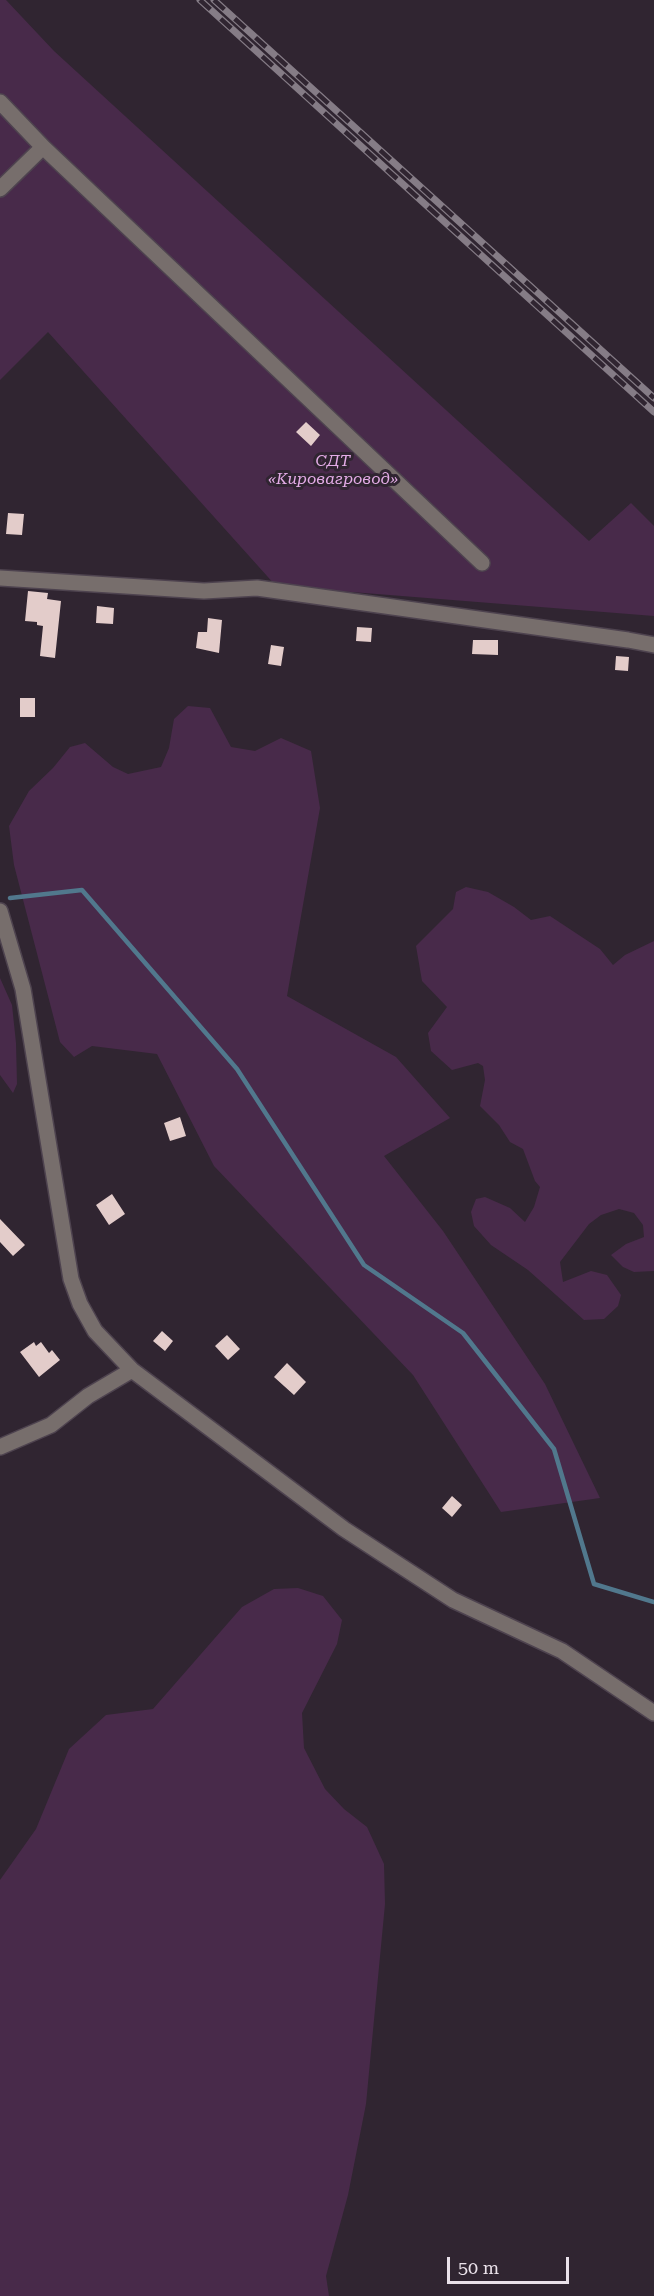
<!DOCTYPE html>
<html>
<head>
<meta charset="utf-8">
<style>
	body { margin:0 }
	#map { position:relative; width:654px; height:2296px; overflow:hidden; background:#302531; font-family:"Roboto Serif",serif }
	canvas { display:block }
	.scale { position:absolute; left:447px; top:2257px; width:122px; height:27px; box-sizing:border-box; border:3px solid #eae2ea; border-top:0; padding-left:8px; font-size:18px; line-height:21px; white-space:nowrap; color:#eae2ea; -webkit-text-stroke:4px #302531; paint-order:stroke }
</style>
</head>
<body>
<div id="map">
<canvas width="654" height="2296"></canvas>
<div class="scale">50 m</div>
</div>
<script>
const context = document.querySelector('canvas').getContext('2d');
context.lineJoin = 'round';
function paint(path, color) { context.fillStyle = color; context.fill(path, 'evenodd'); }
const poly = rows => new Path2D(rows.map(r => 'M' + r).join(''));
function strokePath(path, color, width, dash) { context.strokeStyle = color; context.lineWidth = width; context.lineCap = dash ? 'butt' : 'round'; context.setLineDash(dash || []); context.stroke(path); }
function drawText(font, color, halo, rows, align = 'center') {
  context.font = font + ' "Roboto Serif",serif'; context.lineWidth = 6; context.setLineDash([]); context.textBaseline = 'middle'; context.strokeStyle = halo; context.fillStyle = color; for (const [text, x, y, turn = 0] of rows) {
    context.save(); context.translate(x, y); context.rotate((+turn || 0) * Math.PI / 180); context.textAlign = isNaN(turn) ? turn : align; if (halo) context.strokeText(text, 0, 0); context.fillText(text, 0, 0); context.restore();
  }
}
paint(poly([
	[0,0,6,0,54,51,589,541,631,503,654,526,654,616,276,586,48,332,0,380],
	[188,706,210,708,231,747,255,751,281,738,311,751,320,808,287,996,396,1057,450,1118,384,1156,443,1231,545,1384,600,1498,501,1512,413,1375,214,1166,157,1054,92,1046,74,1057,60,1042,14,865,9,826,29,791,53,768,70,747,85,743,113,767,128,774,161,767,169,748,174,719],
	[466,887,488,892,514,907,531,920,550,916,600,949,613,965,625,955,654,941,654,1271,634,1272,623,1267,611,1255,626,1244,644,1237,643,1225,634,1213,619,1209,601,1215,589,1224,560,1262,563,1282,591,1271,607,1275,621,1295,618,1306,604,1319,584,1320,528,1270,491,1245,474,1226,471,1212,476,1199,485,1197,510,1208,525,1222,534,1207,540,1187,535,1181,523,1149,510,1142,499,1125,480,1106,485,1080,483,1066,478,1063,452,1070,431,1051,428,1033,447,1007,422,981,416,946,453,909,456,892],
	[0,978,12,1005,16,1043,17,1084,13,1093,0,1075],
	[298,1588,323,1596,342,1620,337,1644,302,1713,304,1748,325,1789,344,1809,367,1827,384,1864,385,1904,366,2104,348,2195,326,2276,329,2296,0,2296,0,1880,36,1829,69,1749,106,1715,153,1709,242,1607,274,1589]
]), '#482a4a');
strokePath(poly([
	[10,898,82,890,237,1069,364,1265,463,1333,554,1449,594,1584,654,1602]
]), '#51788d', 4.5);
paint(poly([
	[306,422,320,435,311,446,296,432],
	[8,513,24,514,22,535,6,534],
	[28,591,48,593,47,599,61,601,55,658,40,656,43,626,37,625,37,622,25,621],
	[97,606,114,608,113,624,96,623],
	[208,618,222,620,219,653,196,648,198,632,207,632],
	[357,627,372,628,371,642,356,641],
	[473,640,498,640,498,655,472,654],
	[271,645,284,647,281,666,268,664],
	[616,656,629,657,628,671,615,670],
	[20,698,35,698,35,717,20,717],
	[180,1117,186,1136,170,1141,164,1123],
	[112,1194,125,1214,109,1225,96,1205],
	[0,1219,25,1245,13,1256,0,1242],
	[162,1331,173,1341,165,1351,153,1341],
	[227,1335,240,1349,228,1360,215,1346],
	[34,1342,36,1346,41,1342,49,1353,52,1350,60,1360,39,1377,20,1352],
	[287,1363,306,1382,294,1395,274,1377],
	[452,1496,462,1505,452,1517,442,1508]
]), '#e3ccca');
const minor = poly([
	[0,102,43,147],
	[0,189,43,147,482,563],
	[0,578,204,591,257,588,628,640,654,645],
	[0,911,23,989,71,1279,80,1304,95,1331,132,1370,344,1529,453,1600,562,1651,654,1713],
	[0,1447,51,1425,88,1396,132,1370]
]);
strokePath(minor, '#4e434f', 18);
strokePath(minor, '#776e6c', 15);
const rail = poly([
	[200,0,654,412],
	[214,0,654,398]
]);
strokePath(rail, '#857c86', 7);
strokePath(rail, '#302531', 4.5, [14]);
drawText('italic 16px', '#e4ace7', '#302531', [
	["СДТ",333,461],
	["«Кировагровод»",333,479]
]);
</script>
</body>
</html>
